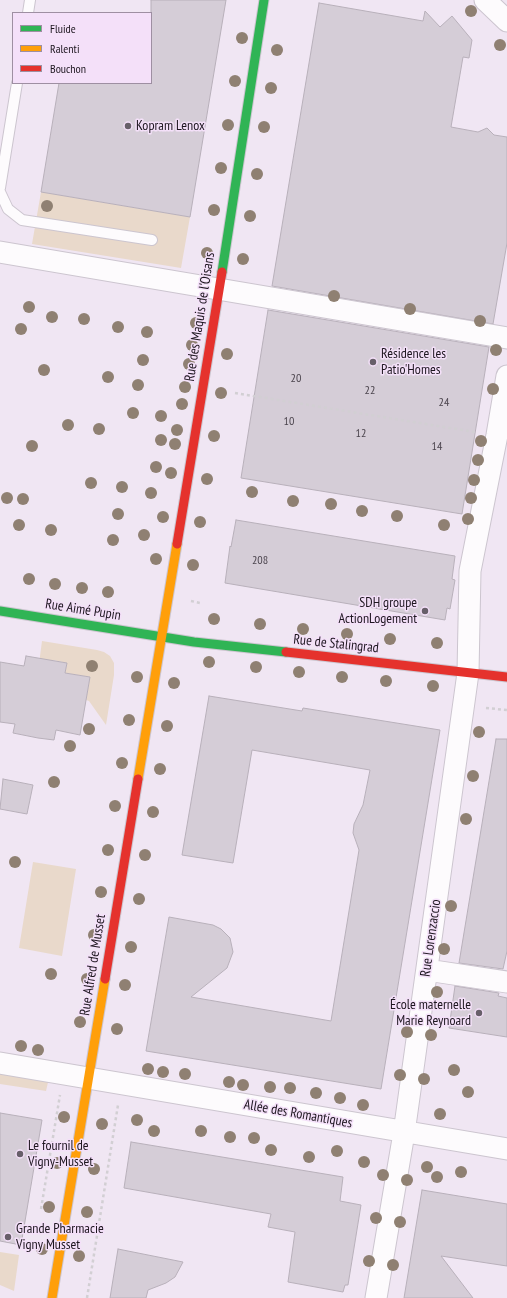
<!DOCTYPE html>
<html>
<head>
<meta charset="utf-8">
<style>
	body { margin:0 }
	#map { position:relative; width:507px; height:1298px; overflow:hidden; background:#f0e6f3; font-family:"PT Sans Narrow",sans-serif }
	canvas { display:block }
	.legend { position:absolute; left:12px; top:12px; width:140px; height:72px; box-sizing:border-box; background:#f4e0f9; border:1px solid #9e8fa2; margin:0; padding:5px 7px; list-style:none; font-size:12px; color:#1d161f }
	.legend li { display:flex; align-items:center; gap:8px; height:20px }
	.legend b { width:20px; border:1px solid #9e8fa2 }
</style>
</head>
<body>
<div id="map">
<canvas width="507" height="1298"></canvas>
<ul class="legend">
<li><b style="height:5px;background:#30b455"></b>Fluide</li>
<li><b style="height:5px;background:#ff9f0a"></b>Ralenti</li>
<li><b style="height:5px;background:#e5322d"></b>Bouchon</li>
</ul>
</div>
<script>
const context = document.querySelector('canvas').getContext('2d');
context.lineJoin = 'round';
function paint(path, color) { context.fillStyle = color; context.fill(path, 'evenodd'); }
const poly = rows => new Path2D(rows.map(r => 'M' + r).join(''));
function strokePath(path, color, width, dash) { context.strokeStyle = color; context.lineWidth = width; context.lineCap = dash ? 'butt' : 'round'; context.setLineDash(dash || []); context.stroke(path); }
function drawText(font, color, halo, rows, align = 'center') {
  context.font = font + ' "PT Sans Narrow",sans-serif'; context.lineWidth = 3; context.setLineDash([]); context.textBaseline = 'middle'; context.strokeStyle = halo; context.fillStyle = color; for (const [text, x, y, turn = 0] of rows) {
    context.save(); context.translate(x, y); context.rotate((+turn || 0) * Math.PI / 180); context.textAlign = isNaN(turn) ? turn : align; if (halo) context.strokeText(text, 0, 0); context.fillText(text, 0, 0); context.restore();
  }
}
paint(poly([
	[41,192,190,217,181,268,32,244],
	[42,641,97,650,104,652,110,656,114,663,114,675,106,725,89,701,86,700,90,677,65,673,67,663,53,660,52,666,39,664],
	[33,862,76,869,62,956,19,948],
	[0,1071,49,1078,46,1091,0,1084],
	[0,1252,19,1255,14,1291,0,1285]
]), '#e9d9cb');
const building = poly([
	[151,0,226,0,190,217,41,192,59,83,151,83,151,0],
	[319,3,423,21,425,11,440,27,452,16,472,40,469,58,463,57,451,127,478,132,487,128,494,135,507,137,507,243,493,324,272,286,319,3],
	[268,310,489,347,462,514,241,478,268,310],
	[236,520,455,556,452,579,455,580,450,609,447,608,445,620,225,583,230,546,231,547,236,520],
	[26,656,67,663,65,673,90,677,80,735,56,730,54,740,38,738,13,733,15,724,0,722,0,662,24,666,26,656],
	[209,696,302,711,303,708,440,730,381,1089,146,1051,169,917,213,925,221,929,230,938,233,952,227,968,191,997,331,1021,359,850,353,833,354,824,363,805,370,770,252,750,233,863,182,855,209,696],
	[496,739,507,739,507,951,503,969,459,963,496,739],
	[3,779,33,785,27,814,0,809,3,779],
	[455,986,499,993,498,996,507,998,507,1037,449,1028,455,986],
	[0,1113,42,1120,21,1245,0,1241,0,1113],
	[131,1142,343,1177,340,1201,361,1205,348,1285,345,1285,343,1292,288,1282,295,1232,268,1227,271,1214,124,1188,131,1142],
	[422,1190,507,1204,507,1266,441,1256,473,1298,404,1298,422,1190],
	[118,1249,183,1262,175,1277,166,1283,148,1290,146,1298,110,1298,118,1249]
]);
paint(building, '#d5cdd7');
strokePath(building, '#b8b0ba', 1);
const lane = poly([
	[28,13,30,0],
	[0,188,17,83],
	[0,192,8,209,22,220,152,240]
]);
const street = poly([
	[485,0,507,21],
	[0,252,507,338],
	[427,970,507,982],
	[0,1063,507,1149],
	[376,1298,404,1133,468,673,470,571,497,435,507,376]
]);
const fast = poly([
	[222,272,264,0],
	[0,611,194,642,286,652]
]);
const slow = poly([
	[138,779,177,544],
	[52,1298,105,979]
]);
const jam = poly([
	[177,544,222,272],
	[286,652,507,677],
	[105,979,138,779]
]);
strokePath(lane, '#ccc5cf', 12);
strokePath(street, '#ccc5cf', 23);
strokePath(fast, '#ccc5cf', 11);
strokePath(slow, '#ccc5cf', 11);
strokePath(jam, '#ccc5cf', 11);
strokePath(poly([
	[235,393,475,432],
	[191,601,200,603],
	[486,708,507,710],
	[41,1209,60,1095],
	[87,1298,118,1105]
]), '#d2cfd3', 2.5, [3, 3]);
strokePath(lane, '#fdfbfd', 10);
strokePath(street, '#fdfbfd', 21);
strokePath(fast, '#30b455', 9);
strokePath(slow, '#ff9f0a', 9);
strokePath(jam, '#e5322d', 9);
context.fillStyle = '#8f8072';
for (const [x, y] of [
	[471,11],
	[242,38],
	[500,45],
	[277,50],
	[235,81],
	[271,88],
	[228,125],
	[264,127],
	[221,168],
	[257,174],
	[47,206],
	[214,210],
	[250,216],
	[207,253],
	[243,259],
	[334,296],
	[29,307],
	[410,309],
	[52,317],
	[84,319],
	[480,321],
	[196,323],
	[118,327],
	[21,329],
	[147,332],
	[192,345],
	[496,350],
	[227,354],
	[143,360],
	[189,364],
	[44,370],
	[108,377],
	[138,385],
	[185,387],
	[493,389],
	[221,393],
	[182,404],
	[133,413],
	[161,416],
	[68,425],
	[99,429],
	[177,430],
	[214,436],
	[161,440],
	[481,441],
	[175,444],
	[32,446],
	[478,460],
	[156,467],
	[171,473],
	[207,479],
	[474,480],
	[91,483],
	[122,487],
	[252,492],
	[151,493],
	[7,498],
	[471,498],
	[23,499],
	[293,501],
	[331,504],
	[362,511],
	[118,514],
	[397,516],
	[163,517],
	[468,519],
	[200,522],
	[19,525],
	[444,525],
	[51,530],
	[144,535],
	[113,540],
	[156,559],
	[193,565],
	[29,579],
	[55,584],
	[82,588],
	[108,592],
	[214,619],
	[260,624],
	[303,629],
	[347,634],
	[390,639],
	[437,643],
	[209,662],
	[92,666],
	[256,667],
	[299,672],
	[137,677],
	[342,677],
	[386,681],
	[174,683],
	[433,686],
	[129,720],
	[167,726],
	[89,729],
	[479,732],
	[70,746],
	[122,763],
	[160,769],
	[473,776],
	[54,782],
	[115,806],
	[153,812],
	[466,819],
	[108,850],
	[145,855],
	[15,862],
	[101,892],
	[139,899],
	[451,906],
	[94,935],
	[131,947],
	[444,949],
	[51,974],
	[87,979],
	[125,985],
	[437,992],
	[80,1022],
	[117,1029],
	[407,1032],
	[431,1035],
	[21,1046],
	[38,1050],
	[148,1069],
	[454,1070],
	[163,1072],
	[185,1074],
	[400,1075],
	[424,1079],
	[229,1082],
	[243,1085],
	[270,1087],
	[290,1088],
	[468,1092],
	[316,1093],
	[340,1098],
	[363,1105],
	[440,1114],
	[64,1117],
	[137,1120],
	[102,1124],
	[154,1131],
	[201,1131],
	[230,1137],
	[254,1138],
	[271,1150],
	[337,1151],
	[309,1157],
	[364,1162],
	[57,1163],
	[427,1167],
	[94,1169],
	[461,1172],
	[383,1175],
	[437,1177],
	[407,1180],
	[49,1207],
	[87,1212],
	[376,1218],
	[400,1222],
	[42,1249],
	[79,1256],
	[369,1261],
	[393,1265]
]) { context.beginPath(); context.arc(x, y, 6, 0, 2 * Math.PI); context.fill(); }
for (const [x, y, r, color] of [
	[128,126,4,"#675f69"],
	[373,362,4,"#675f69"],
	[425,611,4,"#675f69"],
	[479,1013,4,"#675f69"],
	[20,1154,4,"#675f69"],
	[8,1237,4,"#675f69"]
]) { const dot = new Path2D(); dot.arc(x, y, r, 0, 2 * Math.PI); context.fillStyle = color; context.fill(dot); strokePath(dot, '#f4e0f9', 1.5); }
drawText('12px', '#4c454e', null, [
	["20",296,379],
	["22",370,391],
	["24",444,403],
	["10",289,422],
	["12",361,434],
	["14",437,447],
	["208",260,561]
]);
drawText('14px', '#1d161f', '#f4e0f9', [
	["Kopram Lenox",136,126],
	["Résidence les",381,354],
	["Patio'Homes",381,370],
	["SDH groupe",417,603,"right"],
	["ActionLogement",417,619,"right"],
	["École maternelle",471,1005,"right"],
	["Marie Reynoard",471,1021,"right"],
	["Le fournil de",28,1146],
	["Vigny-Musset",28,1162],
	["Grande Pharmacie",16,1229],
	["Vigny Musset",16,1245]
], 'left');
drawText('14px', '#1d161f', '#f4e0f9', [
	["Rue des Maquis de l'Oisans",200,317,-81],
	["Rue Aimé Pupin",83,610,9],
	["Rue de Stalingrad",336,644,6],
	["Rue Lorenzaccio",431,938,-82],
	["Rue Alfred de Musset",93,965,-81],
	["Allée des Romantiques",298,1114,10]
]);
</script>
</body>
</html>
